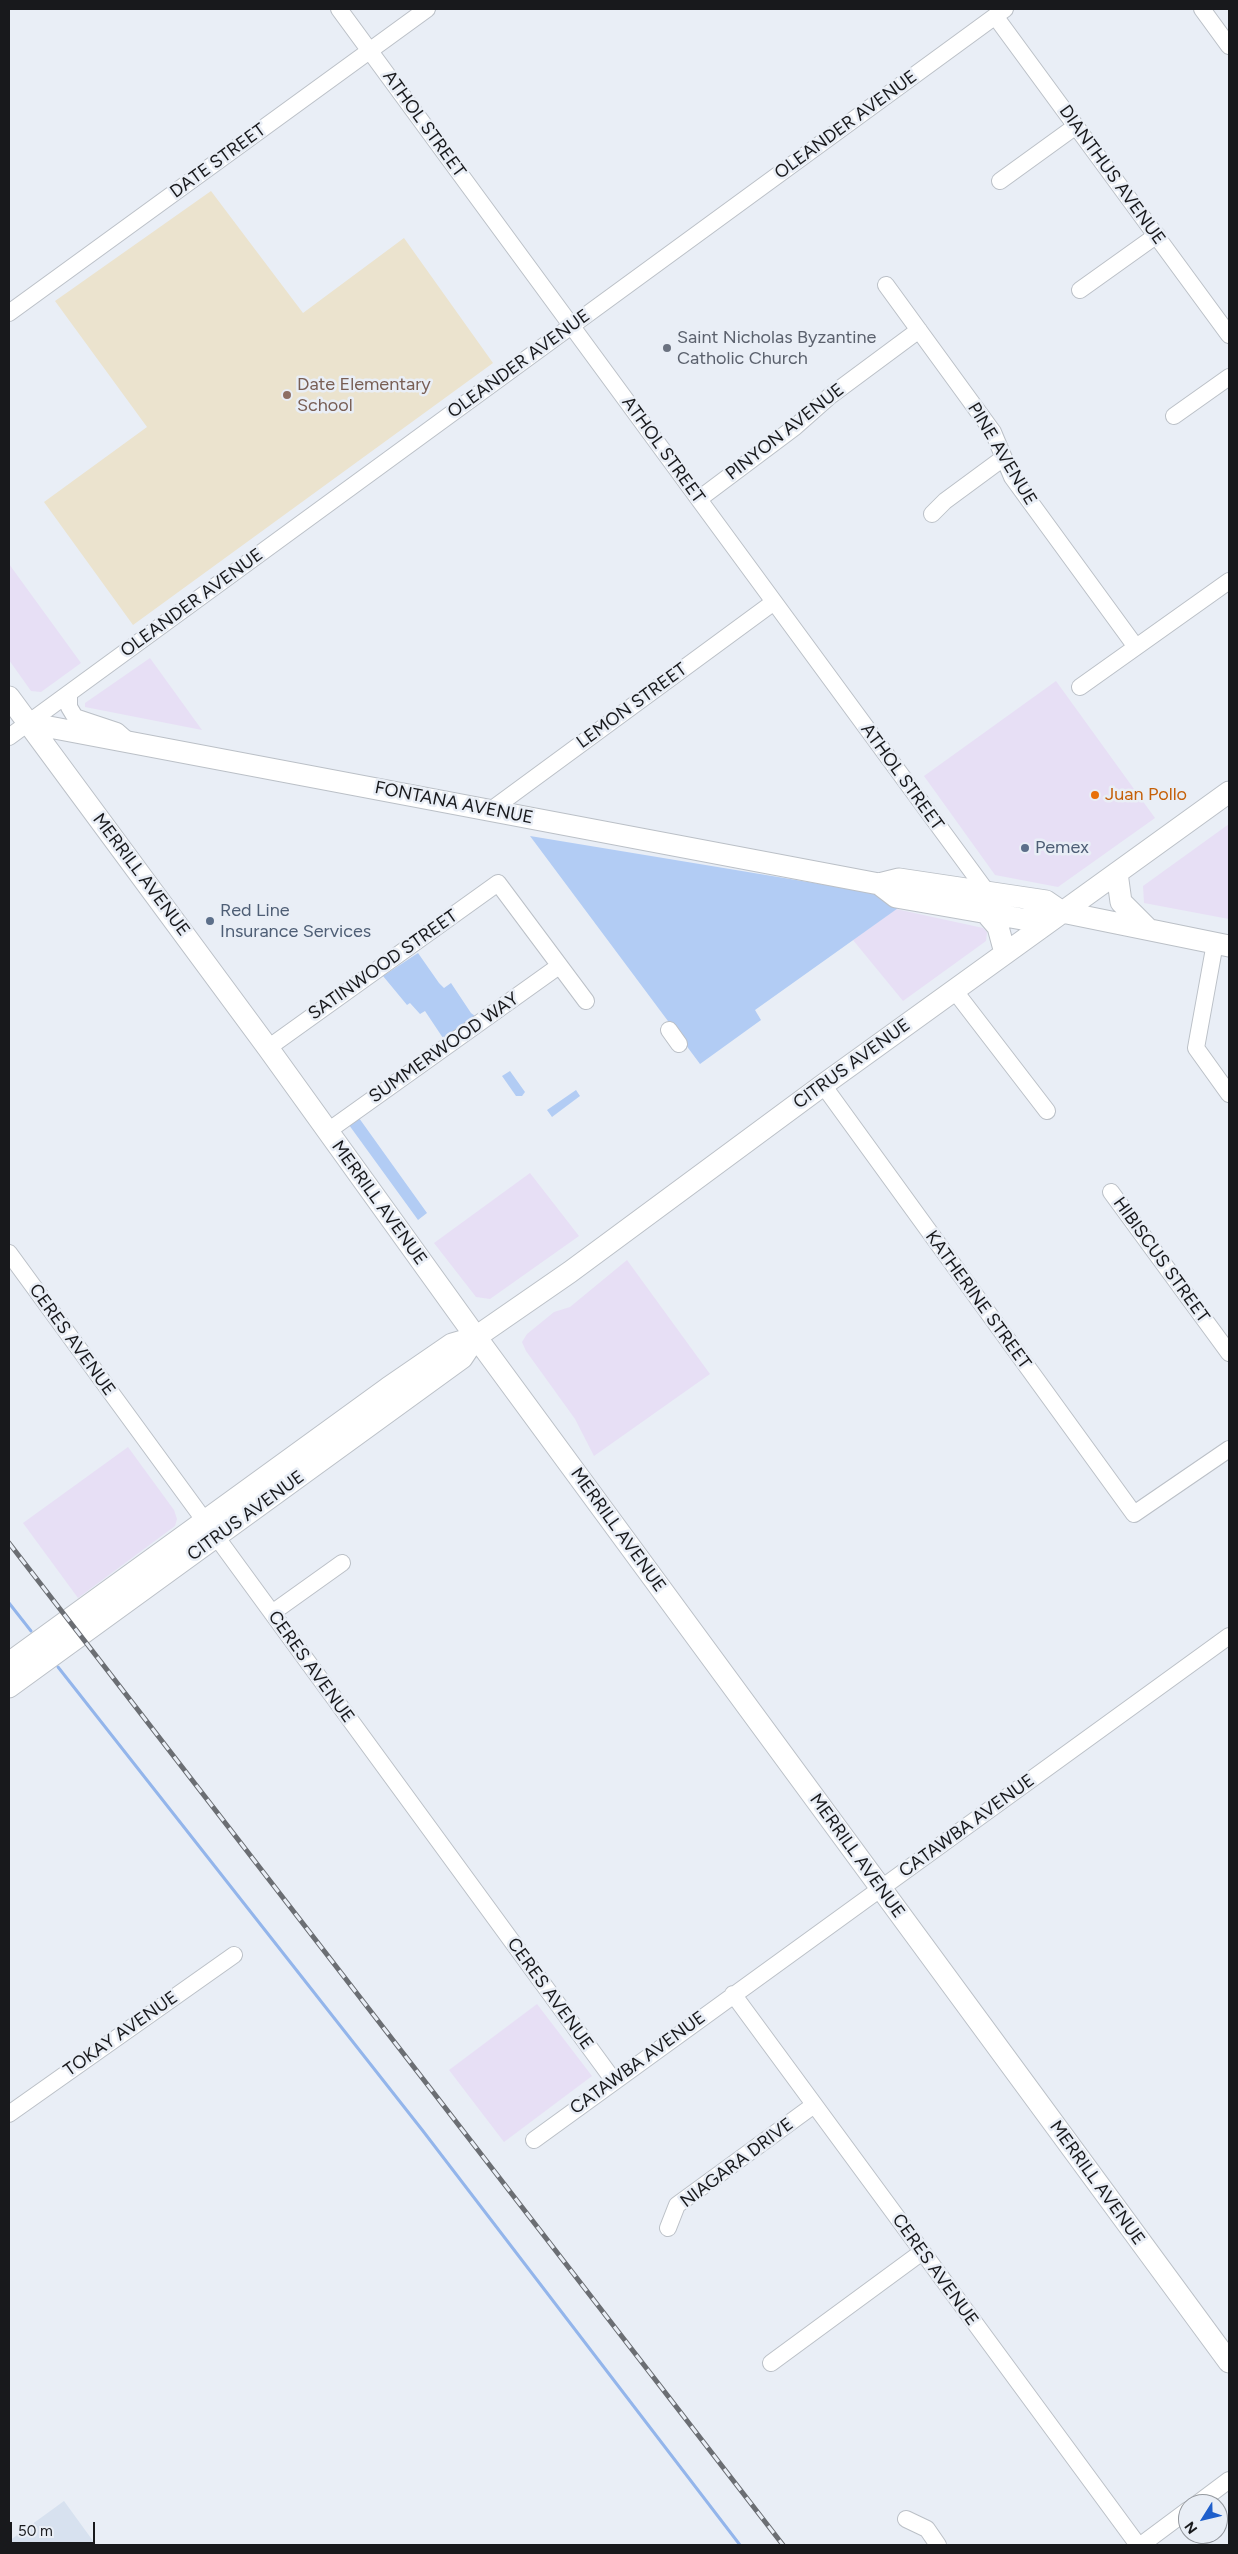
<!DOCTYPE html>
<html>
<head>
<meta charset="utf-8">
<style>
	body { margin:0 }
	#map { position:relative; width:1238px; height:2554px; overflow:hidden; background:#e9eef6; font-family:Figtree,sans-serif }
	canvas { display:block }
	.frame { position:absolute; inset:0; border:10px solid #18191c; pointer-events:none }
	.north { position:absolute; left:1178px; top:2494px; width:50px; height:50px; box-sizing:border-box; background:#e9eef6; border:1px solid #95999f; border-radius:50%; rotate:234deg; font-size:14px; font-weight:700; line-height:20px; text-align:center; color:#18191c }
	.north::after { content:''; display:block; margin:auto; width:18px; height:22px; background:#1f5fcb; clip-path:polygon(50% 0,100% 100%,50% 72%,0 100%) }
	.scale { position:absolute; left:10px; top:2522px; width:85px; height:22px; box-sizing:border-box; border:2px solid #18191c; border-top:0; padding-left:6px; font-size:15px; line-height:18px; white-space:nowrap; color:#18191c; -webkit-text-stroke:4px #e9eef6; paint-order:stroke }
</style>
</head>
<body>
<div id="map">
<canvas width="1238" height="2554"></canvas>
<div class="frame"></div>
<div class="north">N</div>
<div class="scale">50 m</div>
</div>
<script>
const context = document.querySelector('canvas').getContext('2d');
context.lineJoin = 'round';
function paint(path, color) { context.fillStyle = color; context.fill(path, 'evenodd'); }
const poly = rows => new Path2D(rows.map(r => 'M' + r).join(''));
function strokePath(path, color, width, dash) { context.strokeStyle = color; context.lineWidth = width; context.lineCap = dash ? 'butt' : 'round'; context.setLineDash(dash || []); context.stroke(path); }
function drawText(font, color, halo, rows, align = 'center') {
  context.font = font + ' Figtree,sans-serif'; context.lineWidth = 5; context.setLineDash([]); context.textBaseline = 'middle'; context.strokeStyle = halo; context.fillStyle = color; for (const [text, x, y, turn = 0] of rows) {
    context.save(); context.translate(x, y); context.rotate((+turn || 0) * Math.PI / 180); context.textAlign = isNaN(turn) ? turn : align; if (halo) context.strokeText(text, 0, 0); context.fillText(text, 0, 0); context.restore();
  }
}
paint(poly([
	[9,564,81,663,41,692,31,691,9,660],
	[150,658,202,730,85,707,85,703],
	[1056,681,1155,818,1058,887,995,875,924,776],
	[1229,824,1229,919,1144,903,1143,886],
	[896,909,983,928,987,932,986,941,903,1001,853,940],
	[530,1173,579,1236,490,1299,476,1297,434,1243],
	[627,1260,710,1374,594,1456,575,1419,526,1351,522,1342,527,1334,554,1312,570,1307],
	[128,1447,174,1510,177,1519,175,1526,78,1598,23,1523],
	[537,2004,592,2076,504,2142,449,2070]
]), '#e7dff5');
paint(poly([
	[64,2501,96,2545,9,2545,9,2541]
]), '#d7e1ef');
paint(poly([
	[211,191,303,313,404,238,493,363,133,625,44,502,147,427,55,301]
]), '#ebe3ce');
paint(poly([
	[530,836,887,895,901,906,755,1010,761,1020,700,1064],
	[418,953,439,983,444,988,451,983,471,1013,475,1016,443,1038,425,1011,420,1014,410,1003,407,1005,383,976],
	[510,1071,525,1092,522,1096,516,1096,502,1076],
	[576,1090,580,1096,552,1117,547,1110],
	[359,1118,427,1213,418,1220,349,1125]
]), '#b2ccf4');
strokePath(poly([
	[9,1603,31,1631],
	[58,1667,423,2131,740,2545]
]), '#93b5eb', 3);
const minor = poly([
	[339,9,987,892],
	[1202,9,1229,46],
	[995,16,1229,335],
	[1000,181,1076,126],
	[886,285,993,432,1012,477,1136,647],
	[1080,290,1157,235],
	[9,313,427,9],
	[1174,416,1229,377],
	[699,499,795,427,830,396,919,330],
	[932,514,945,501,1002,459],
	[1080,687,1229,581],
	[69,693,69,707,75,717,117,731,125,738],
	[9,737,1005,9],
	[491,810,774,602],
	[1215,943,1196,1048,1229,1094],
	[954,990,1047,1111],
	[669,1030,679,1044],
	[268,1048,498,883,586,1001],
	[823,1085,1134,1514,1229,1449],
	[328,1131,559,966],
	[1111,1192,1229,1353],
	[9,1253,614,2081],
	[272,1613,342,1563],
	[733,1994,1138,2545],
	[9,2114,234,1955],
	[534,2140,1229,1636],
	[668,2228,677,2205,814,2105],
	[771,2363,922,2252],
	[1197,2504,1229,2480],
	[906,2519,927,2529,938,2545],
	[1141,2545,1188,2510]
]);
const major = poly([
	[9,697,268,1048,476,1337,1229,2362],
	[28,723,879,884,899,879,1046,901,1062,912,1229,946],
	[1117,873,1121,902,1148,929],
	[879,884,896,897,1022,919,1057,913],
	[986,913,998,927,1005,953],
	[9,1663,388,1388,452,1344,476,1337,570,1272,823,1085,1229,792],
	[9,1687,462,1358,476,1337]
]);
strokePath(minor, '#bbc0c7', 18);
strokePath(major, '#bbc0c7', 23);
strokePath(minor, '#fff', 16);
strokePath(major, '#fff', 21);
const rail = poly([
	[9,1543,783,2545]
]);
strokePath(rail, '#6b6e73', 5);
strokePath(rail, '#e9eef6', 3, [9]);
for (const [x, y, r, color] of [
	[667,348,5,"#6b7280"],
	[287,395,5,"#8d6e63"],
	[1095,795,5,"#e8710a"],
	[1025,848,5,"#5c6f8a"],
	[210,921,5,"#5c6f8a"]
]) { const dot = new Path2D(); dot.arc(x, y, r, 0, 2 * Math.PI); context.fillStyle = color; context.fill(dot); strokePath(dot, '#e9eef6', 2); }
drawText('18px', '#18191c', '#e9eef6', [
	["ATHOL STREET",424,124,54],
	["OLEANDER AVENUE",846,125,-36],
	["DATE STREET",218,161,-36],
	["DIANTHUS AVENUE",1112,175,54],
	["OLEANDER AVENUE",519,364,-36],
	["PINYON AVENUE",785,432,-38],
	["ATHOL STREET",663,450,54],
	["PINE AVENUE",1002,454,59],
	["OLEANDER AVENUE",192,603,-36],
	["LEMON STREET",632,706,-36],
	["ATHOL STREET",902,777,54],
	["FONTANA AVENUE",454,803,11],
	["MERRILL AVENUE",141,875,53],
	["SATINWOOD STREET",383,965,-35],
	["SUMMERWOOD WAY",444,1048,-35],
	["CITRUS AVENUE",852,1064,-36],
	["MERRILL AVENUE",379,1203,54],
	["HIBISCUS STREET",1161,1260,54],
	["KATHERINE STREET",978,1300,54],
	["CERES AVENUE",72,1340,54],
	["CITRUS AVENUE",246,1516,-36],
	["MERRILL AVENUE",618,1530,54],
	["CERES AVENUE",311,1667,54],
	["CATAWBA AVENUE",967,1826,-36],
	["MERRILL AVENUE",857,1856,54],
	["CERES AVENUE",550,1994,54],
	["TOKAY AVENUE",121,2034,-35],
	["CATAWBA AVENUE",638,2063,-36],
	["NIAGARA DRIVE",737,2163,-37],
	["MERRILL AVENUE",1097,2183,54],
	["CERES AVENUE",935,2270,54]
]);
drawText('18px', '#5b616d', '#e9eef6', [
	["Saint Nicholas Byzantine",677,338],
	["Catholic Church",677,359]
], 'left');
drawText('18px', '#785e54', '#e9eef6', [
	["Date Elementary",297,385],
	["School",297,406]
], 'left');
drawText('18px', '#c56008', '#e9eef6', [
	["Juan Pollo",1105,795]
], 'left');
drawText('18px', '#4e5e75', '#e9eef6', [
	["Pemex",1035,848],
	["Red Line",220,911],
	["Insurance Services",220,932]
], 'left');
</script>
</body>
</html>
